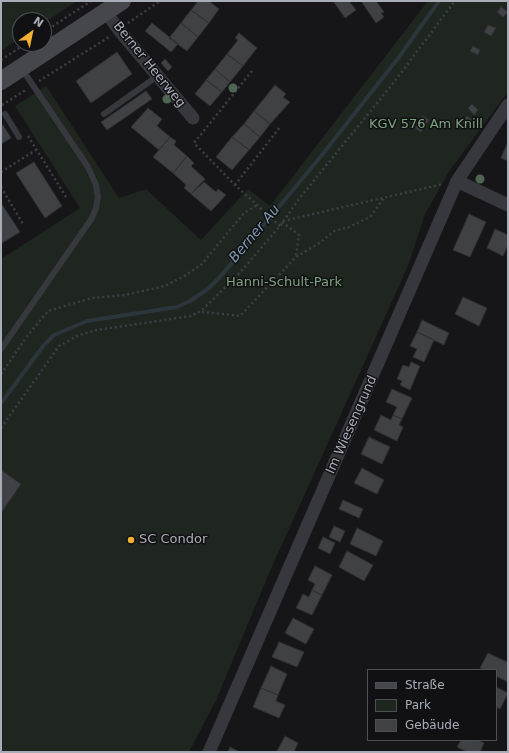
<!DOCTYPE html>
<html>
<head>
<meta charset="utf-8">
<style>
	body { margin:0 }
	#map { position:relative; width:509px; height:753px; overflow:hidden; background:#161618; font-family:"DejaVu Sans",sans-serif }
	canvas { display:block }
	.frame { position:absolute; inset:0; border:2px solid #a8adb8; pointer-events:none }
	.legend { position:absolute; left:367px; top:669px; width:130px; height:72px; box-sizing:border-box; background:#111113; border:1px solid #4d4f55; margin:0; padding:5px 7px; list-style:none; font-size:12px; color:#a8adb8 }
	.legend li { display:flex; align-items:center; gap:8px; height:20px }
	.legend b { width:20px; border:1px solid #4d4f55 }
	.north { position:absolute; left:12px; top:12px; width:40px; height:40px; box-sizing:border-box; background:#111113; border:1px solid #4d4f55; border-radius:50%; rotate:33deg; font-size:11px; font-weight:700; line-height:16px; text-align:center; color:#a8adb8 }
	.north::after { content:''; display:block; margin:auto; width:14px; height:18px; background:#f2b134; clip-path:polygon(50% 0,100% 100%,50% 72%,0 100%) }
</style>
</head>
<body>
<div id="map">
<canvas width="509" height="753"></canvas>
<div class="frame"></div>
<ul class="legend">
<li><b style="height:5px;background:#45474d"></b>Straße</li>
<li><b style="height:11px;background:#1e261f"></b>Park</li>
<li><b style="height:11px;background:#404145"></b>Gebäude</li>
</ul>
<div class="north">N</div>
</div>
<script>
const context = document.querySelector('canvas').getContext('2d');
context.lineJoin = 'round';
function paint(path, color) { context.fillStyle = color; context.fill(path, 'evenodd'); }
const poly = rows => new Path2D(rows.map(r => 'M' + r).join(''));
function strokePath(path, color, width, dash) { context.strokeStyle = color; context.lineWidth = width; context.lineCap = dash ? 'butt' : 'round'; context.setLineDash(dash || []); context.stroke(path); }
function drawText(font, color, halo, rows, align = 'center') {
  context.font = font + ' "DejaVu Sans",sans-serif'; context.lineWidth = 3; context.setLineDash([]); context.textBaseline = 'middle'; context.strokeStyle = halo; context.fillStyle = color; for (const [text, x, y, turn = 0] of rows) {
    context.save(); context.translate(x, y); context.rotate((+turn || 0) * Math.PI / 180); context.textAlign = isNaN(turn) ? turn : align; if (halo) context.strokeText(text, 0, 0); context.fillText(text, 0, 0); context.restore();
  }
}
paint(poly([
	[1,1,77,1,44,23,44,20,20,20,20,38,1,51],
	[428,1,508,1,508,92,450,170,425,214,408,266,270,571,217,698,189,752,1,752,1,259,80,208,15,106,46,86,119,198,146,189,201,240,248,189,270,206]
]), '#1e261f');
strokePath(poly([
	[1,403,44,345,54,335,87,321,177,307,190,301,209,288,220,277,318,160,399,57,439,1]
]), '#2c353c', 4);
const building = poly([
	[198,1,209,1,219,9,209,23,191,10,198,1],
	[333,1,349,1,356,10,345,18,333,1],
	[361,1,376,1,384,12,381,13,384,17,376,23,361,1],
	[501,7,508,12,503,17,497,12,501,7],
	[191,10,209,23,198,37,181,23,191,10],
	[152,23,178,44,171,52,145,31,152,23],
	[181,23,198,37,187,51,169,38,181,23],
	[488,25,496,28,491,36,484,32,488,25],
	[239,33,257,48,243,66,227,54,238,40,235,38,239,33],
	[473,46,480,50,478,55,470,51,473,46],
	[117,52,132,74,91,103,76,81,117,52],
	[227,54,243,66,230,82,215,69,227,54],
	[165,59,172,67,168,71,161,63,165,59],
	[215,69,230,82,222,92,206,80,215,69],
	[206,80,222,92,210,106,195,94,206,80],
	[275,85,286,94,283,97,290,102,270,124,254,111,275,85],
	[146,91,152,99,107,130,101,122,146,91],
	[472,104,478,110,474,115,468,108,472,104],
	[148,108,162,119,157,126,170,137,159,150,131,127,148,108],
	[254,111,270,124,260,137,244,124,254,111],
	[423,116,429,120,421,132,415,128,423,116],
	[467,116,472,120,467,126,462,122,467,116],
	[244,124,260,137,249,150,232,137,244,124],
	[3,125,11,138,1,144,1,126,3,125],
	[170,137,176,141,174,145,187,156,173,173,153,157,170,137],
	[232,137,249,150,232,170,216,157,232,137],
	[508,142,508,161,501,158,508,142],
	[187,156,194,163,191,166,205,179,191,194,184,188,186,185,173,173,187,156],
	[34,162,62,206,45,218,16,173,34,162],
	[204,182,216,192,218,189,226,195,211,211,191,194,204,182],
	[1,203,20,232,2,243,1,241,1,203],
	[469,214,486,222,470,257,453,250,469,214],
	[495,229,508,235,508,245,503,256,487,248,495,229],
	[463,297,487,308,479,326,455,314,463,297],
	[422,320,449,333,444,345,417,332,422,320],
	[417,332,434,340,424,362,413,357,417,349,410,346,417,332],
	[411,362,420,366,410,390,400,385,402,381,397,379,403,365,409,367,411,362],
	[392,389,412,398,402,419,393,415,397,407,386,402,392,389],
	[381,415,391,420,393,415,402,419,399,425,403,427,397,441,374,430,381,415],
	[369,437,390,447,382,464,361,454,369,437],
	[362,468,384,480,377,494,354,483,362,468],
	[1,470,21,484,1,513,1,470],
	[343,500,363,509,359,518,339,509,343,500],
	[334,526,345,531,340,542,329,537,334,526],
	[357,528,383,541,376,556,350,544,357,528],
	[323,537,335,543,330,554,318,548,323,537],
	[347,551,373,565,364,581,339,567,347,551],
	[315,566,332,575,322,595,312,590,315,584,308,580,315,566],
	[312,590,322,595,312,615,296,608,303,594,309,597,312,590],
	[293,618,314,629,306,644,285,633,293,618],
	[279,642,304,652,297,667,272,657,279,642],
	[488,653,507,662,508,659,508,682,496,676,496,670,485,670,480,668,488,653],
	[271,666,287,674,278,695,261,688,271,666],
	[496,687,508,693,500,709,496,707,496,687],
	[261,688,278,695,276,701,285,705,279,718,253,707,261,688],
	[285,736,298,743,294,752,277,751,285,736],
	[461,740,478,740,484,743,480,752,467,752,457,747,461,740],
	[230,747,240,752,228,752,230,747]
]);
paint(building, '#404145');
strokePath(building, '#303034', 1);
strokePath(poly([
	[128,23,160,1],
	[44,32,91,1],
	[1,60,25,44],
	[252,71,194,143,235,185,280,226],
	[39,81,109,37],
	[2,105,27,89],
	[28,136,66,197],
	[1,172,36,150],
	[235,185,280,127],
	[1,187,23,224],
	[283,221,443,184],
	[282,222,299,235,296,256],
	[202,312,240,316,296,257,321,242,334,231,349,227,370,217,385,197],
	[1,374,28,335,48,311,92,298,125,295,165,286,186,275,202,264,244,213,257,205],
	[1,428,59,346,79,335,97,330,191,316,201,311,236,277,280,226,298,200,395,81,455,1]
]), '#3d3f44', 2.5, [2, 3]);
strokePath(poly([
	[5,114,19,137],
	[104,114,159,75],
	[1,349,92,218,96,208,98,197,96,185,88,167,22,69]
]), '#37383d', 6);
strokePath(poly([
	[106,12,119,30,193,118],
	[457,181,508,205],
	[209,752,457,181,508,105]
]), '#37383d', 13);
strokePath(poly([
	[1,81,122,1]
]), '#45474d', 18);
context.fillStyle = '#506452';
for (const [x, y] of [
	[233,88],
	[167,99],
	[480,179]
]) { context.beginPath(); context.arc(x, y, 4.5, 0, 2 * Math.PI); context.fill(); }
for (const [x, y, r, color] of [
	[131,540,4,"#f2b134"]
]) { const dot = new Path2D(); dot.arc(x, y, r, 0, 2 * Math.PI); context.fillStyle = color; context.fill(dot); strokePath(dot, '#111113', 1.5); }
drawText('13px', '#a8adb8', '#111113', [
	["Berner Heerweg",149,65,51],
	["Im Wiesengrund",352,425,-66]
]);
drawText('13px', '#7fa381', '#111113', [
	["KGV 576 Am Knill",426,125],
	["Hanni-Schult-Park",284,283]
]);
drawText('13px', '#a8adb8', '#111113', [
	["SC Condor",139,540]
], 'left');
drawText('italic 14px', '#7f9bb3', '#111113', [
	["Berner Au",255,234,-50]
]);
</script>
</body>
</html>
